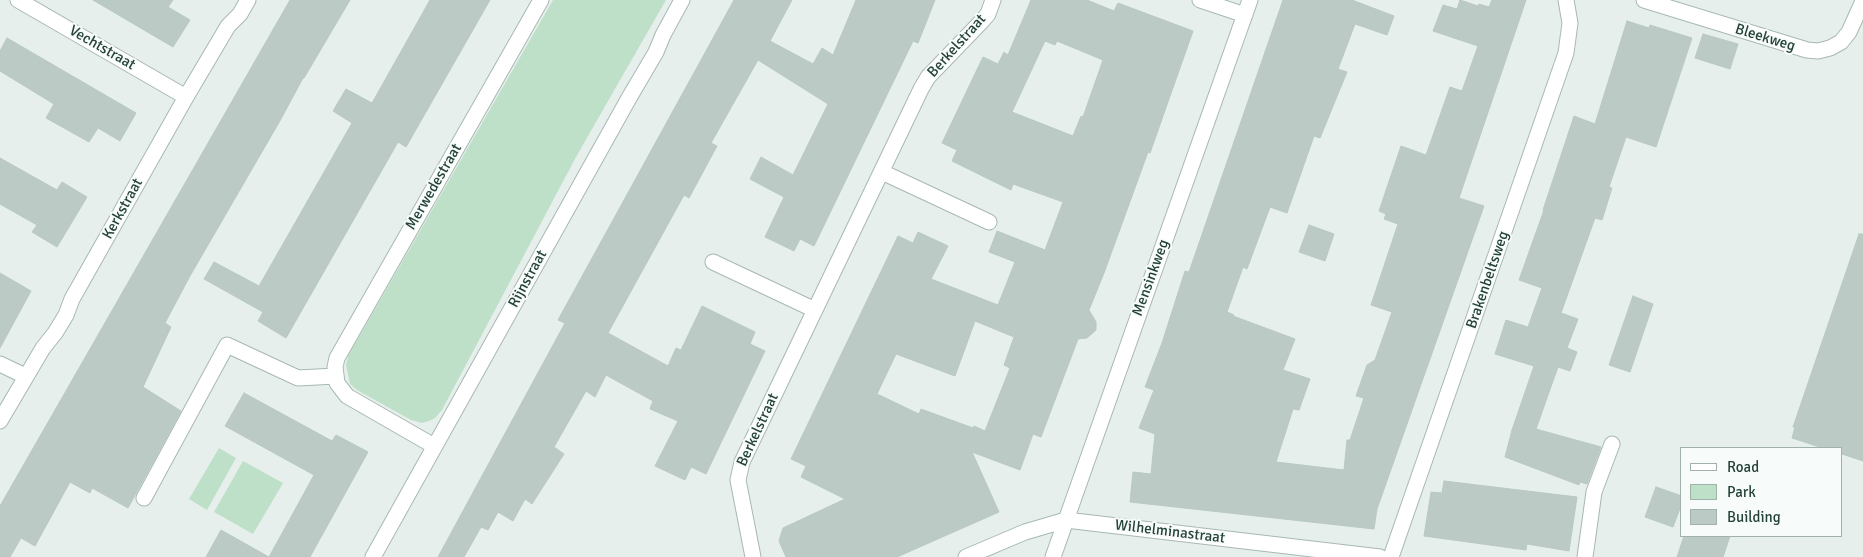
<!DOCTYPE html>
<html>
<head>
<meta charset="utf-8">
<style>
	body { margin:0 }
	#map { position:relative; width:1863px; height:557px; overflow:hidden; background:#e6efeb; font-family:Signika,sans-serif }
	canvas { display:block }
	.legend { position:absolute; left:1680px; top:447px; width:162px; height:90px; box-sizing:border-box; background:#f7fbf9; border:1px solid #a3b1ad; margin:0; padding:6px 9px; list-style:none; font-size:15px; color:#24423a }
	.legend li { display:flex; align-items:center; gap:10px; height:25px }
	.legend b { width:25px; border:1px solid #a3b1ad }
</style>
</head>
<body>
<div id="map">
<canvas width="1863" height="557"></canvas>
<ul class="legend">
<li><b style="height:6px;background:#fff"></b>Road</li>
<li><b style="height:14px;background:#bfe0c8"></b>Park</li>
<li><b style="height:14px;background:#bbcac4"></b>Building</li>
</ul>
</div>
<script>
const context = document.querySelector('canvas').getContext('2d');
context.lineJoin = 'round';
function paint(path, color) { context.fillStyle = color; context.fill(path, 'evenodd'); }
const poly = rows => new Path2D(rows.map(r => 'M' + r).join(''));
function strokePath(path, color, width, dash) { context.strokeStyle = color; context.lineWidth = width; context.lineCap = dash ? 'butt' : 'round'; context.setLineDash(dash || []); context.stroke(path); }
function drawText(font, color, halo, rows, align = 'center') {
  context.font = font + ' Signika,sans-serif'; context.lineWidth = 4; context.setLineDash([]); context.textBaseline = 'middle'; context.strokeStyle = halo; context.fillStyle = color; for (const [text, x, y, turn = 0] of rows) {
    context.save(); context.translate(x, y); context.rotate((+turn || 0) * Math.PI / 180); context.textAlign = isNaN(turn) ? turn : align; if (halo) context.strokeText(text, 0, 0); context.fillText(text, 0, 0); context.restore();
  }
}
paint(poly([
	[553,0,666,0,576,157,442,410,435,418,429,421,422,423,411,420,357,390,350,384,346,365,348,356],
	[219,448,236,458,207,510,189,499],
	[243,461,283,483,253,534,214,512]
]), '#bfe0c8');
const building = poly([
	[93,0,173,0,168,7,190,20,173,47,93,0],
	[290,0,350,0,304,78,303,78,281,119,190,276,165,323,171,327,143,387,181,411,128,508,92,488,90,493,70,482,35,546,21,538,10,557,0,557,0,506,290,0],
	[430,0,490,0,406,147,398,142,286,338,258,321,263,312,204,279,214,262,259,286,352,123,333,111,346,89,372,103,430,0],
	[734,0,792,0,770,41,813,64,822,48,833,55,856,0,935,0,918,43,913,41,814,246,800,239,794,251,765,237,784,197,750,179,761,157,793,175,828,104,758,60,711,143,717,146,689,198,684,195,608,333,668,366,676,348,681,350,702,306,755,332,750,344,765,351,706,474,691,467,685,480,655,466,678,421,650,409,653,401,606,375,595,397,586,391,554,447,564,454,532,504,525,499,513,521,498,512,488,530,481,527,464,557,438,557,565,323,558,320,734,0],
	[1031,0,1087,0,1114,11,1118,3,1193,31,1150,153,1148,152,1104,273,1089,310,1096,322,1096,330,1087,338,1078,339,1041,437,1033,434,1020,470,972,452,999,512,897,557,786,557,779,541,783,528,845,499,801,477,806,466,791,459,898,236,913,243,918,232,948,246,931,279,998,305,1015,262,989,252,997,231,1045,250,1063,202,1013,184,1011,190,952,161,957,150,942,143,983,57,998,64,1004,52,1008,55,1031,0],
	[1045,41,1055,45,1057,41,1103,60,1083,117,1081,116,1073,136,1012,112,1045,41],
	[975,321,1014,337,1004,365,1010,368,985,431,974,426,973,428,921,409,919,414,877,394,896,354,955,376,975,321],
	[1283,0,1352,0,1394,16,1387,35,1355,24,1338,69,1347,72,1320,138,1314,136,1287,213,1270,207,1247,269,1243,267,1227,312,1234,315,1233,316,1295,339,1283,370,1310,379,1299,410,1293,409,1276,462,1344,470,1347,440,1350,440,1364,398,1356,396,1367,365,1375,360,1392,312,1371,305,1398,224,1384,219,1386,214,1379,211,1401,146,1426,155,1450,87,1462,91,1478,46,1433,31,1443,5,1457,9,1460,0,1478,6,1479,4,1489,7,1492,0,1526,0,1459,198,1484,206,1377,509,1374,529,1130,502,1133,472,1151,474,1155,434,1139,428,1154,390,1145,387,1162,343,1185,271,1189,272,1283,0],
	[1627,21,1649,28,1650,25,1692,38,1656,147,1626,137,1609,187,1612,188,1602,220,1595,218,1561,313,1578,319,1567,348,1577,352,1570,371,1558,367,1536,429,1601,447,1587,484,1580,482,1579,485,1505,457,1512,430,1534,366,1495,354,1506,320,1528,327,1542,288,1519,280,1544,210,1543,210,1574,116,1595,124,1627,21],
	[1703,34,1738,44,1730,69,1695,58,1703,34],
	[7,38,136,113,120,141,98,128,89,142,46,118,54,104,0,71,0,51,7,38],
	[0,158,57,190,62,182,87,197,57,247,32,232,37,225,0,204,0,158],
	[1309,225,1334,234,1325,261,1299,252,1309,225],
	[1859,234,1863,234,1863,461,1842,454,1842,448,1823,448,1792,438,1795,427,1793,427,1859,234],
	[0,273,31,291,0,348,0,273],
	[1633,296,1653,304,1630,372,1609,365,1633,296],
	[244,393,332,441,336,435,368,452,310,557,206,557,221,530,269,557,314,475,225,426,244,393],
	[1444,481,1577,497,1569,551,1527,544,1526,550,1424,536,1431,492,1442,493,1444,481],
	[1656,487,1682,496,1682,503,1673,527,1645,517,1656,487],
	[1684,536,1730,536,1723,557,1677,557,1684,536]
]);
paint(building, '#bbcac4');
strokePath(building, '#b8c9c2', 1);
const minor = poly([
	[18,0,186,97],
	[1200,0,1245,15],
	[1644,0,1807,50,1818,51,1830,48,1841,42,1849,32,1863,1],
	[882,172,989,222],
	[713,262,815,310],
	[0,364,25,376],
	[0,421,43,348,55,333,66,315,72,299,186,97,228,26,240,14,248,0],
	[434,446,347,396,337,383,335,367,337,358,541,0],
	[144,498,227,345,298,378,336,376],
	[373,557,629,98,656,52,663,35,682,0],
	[753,557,738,480,742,462,921,89,928,77,982,21,988,14,993,0],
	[966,557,1025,532,1066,520,1380,557],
	[1053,557,1250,0],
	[1391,557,1566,53,1570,23,1566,0],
	[1585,557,1594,492,1612,444]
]);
strokePath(minor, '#a8b8b2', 17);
strokePath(minor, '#fff', 15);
drawText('15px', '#24423a', '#f7fbf9', [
	["Bleekweg",1765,38,17],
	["Berkelstraat",957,46,-48],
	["Vechtstraat",102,48,30],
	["Merwedestraat",434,187,-60],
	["Kerkstraat",123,209,-61],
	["Mensinkweg",1151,278,-70],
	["Rijnstraat",528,279,-61],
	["Brakenbeltsweg",1488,280,-71],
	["Berkelstraat",758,430,-65],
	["Wilhelminastraat",1170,532,7]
]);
</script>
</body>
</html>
